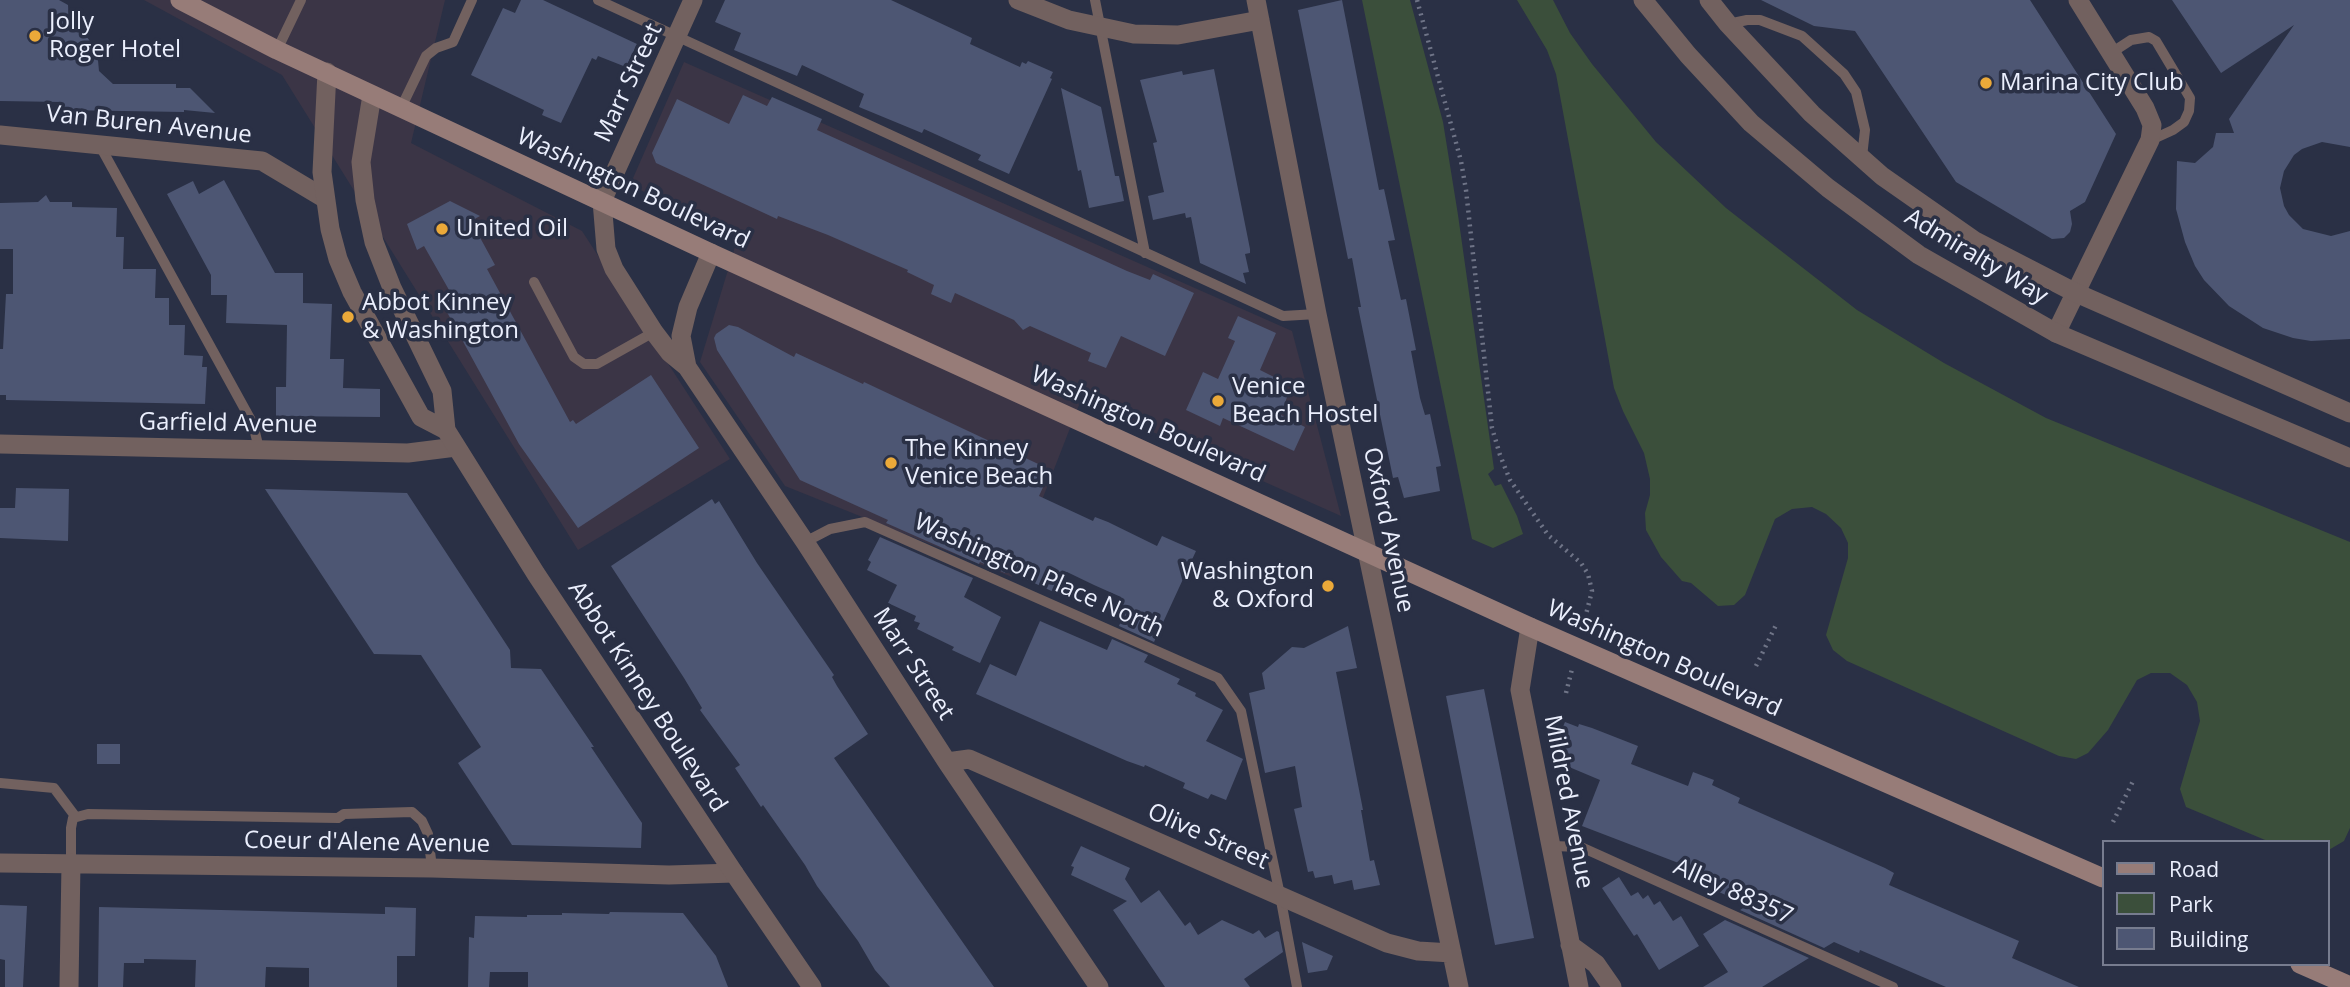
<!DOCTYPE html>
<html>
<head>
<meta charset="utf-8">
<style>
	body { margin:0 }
	#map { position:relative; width:2350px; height:987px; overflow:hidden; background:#2a3045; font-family:"Open Sans",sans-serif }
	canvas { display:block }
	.legend { position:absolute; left:2102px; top:840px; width:228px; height:126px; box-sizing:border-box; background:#2a3045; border:2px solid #777c8f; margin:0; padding:9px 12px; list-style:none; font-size:21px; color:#ebeffd }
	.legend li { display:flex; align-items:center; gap:14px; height:35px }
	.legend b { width:35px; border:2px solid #777c8f }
</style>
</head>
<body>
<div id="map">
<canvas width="2350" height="987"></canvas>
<ul class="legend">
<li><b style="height:9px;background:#977c78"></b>Road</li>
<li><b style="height:19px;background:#3b4f3b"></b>Park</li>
<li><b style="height:19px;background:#4d5673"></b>Building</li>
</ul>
</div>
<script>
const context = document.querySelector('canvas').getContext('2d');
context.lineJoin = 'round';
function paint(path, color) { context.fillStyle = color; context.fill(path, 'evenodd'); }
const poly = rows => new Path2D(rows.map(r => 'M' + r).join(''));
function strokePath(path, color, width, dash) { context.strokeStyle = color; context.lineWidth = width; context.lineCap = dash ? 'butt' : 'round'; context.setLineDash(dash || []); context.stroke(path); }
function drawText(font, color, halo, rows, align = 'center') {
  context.font = font + ' "Open Sans",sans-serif'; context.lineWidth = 7; context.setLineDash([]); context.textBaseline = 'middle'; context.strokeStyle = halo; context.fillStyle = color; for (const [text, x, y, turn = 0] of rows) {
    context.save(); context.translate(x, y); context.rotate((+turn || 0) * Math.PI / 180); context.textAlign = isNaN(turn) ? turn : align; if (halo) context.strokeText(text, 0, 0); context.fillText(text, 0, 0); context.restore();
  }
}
paint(poly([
	[144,0,445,0,411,143,582,231,730,459,578,550,282,75],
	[684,62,1292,331,1341,516,1081,400,1012,577,785,486,700,362,738,237,630,185]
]), '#3b3546');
paint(poly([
	[1362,0,1410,0,1443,122,1458,215,1494,469,1488,474,1495,486,1501,484,1517,516,1523,534,1493,548,1472,539],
	[1517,0,1553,0,1570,33,1592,64,1656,142,1726,208,1857,310,1944,363,2046,418,2350,542,2350,828,2344,841,2327,851,2327,842,2270,842,2186,807,2180,789,2200,721,2197,702,2187,685,2170,673,2151,673,2137,680,2108,730,2088,753,2076,759,2059,756,1847,661,1833,650,1826,635,1848,558,1848,543,1841,528,1826,514,1812,507,1792,509,1775,519,1745,595,1734,605,1718,606,1691,583,1682,581,1661,557,1646,530,1645,513,1650,495,1650,479,1644,453,1623,411,1614,388,1556,74,1547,50]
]), '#3b4f3b');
paint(poly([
	[0,0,59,0,68,5,69,27,86,36,97,50,99,71,113,84,176,84,176,88,190,88,215,113,184,110,184,112,62,110,62,102,0,101],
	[521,0,543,0,637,44,626,67,598,56,596,60,592,58,561,123,542,115,544,110,471,75,503,8,515,13],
	[725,0,891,0,972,38,970,44,1020,67,1022,62,1026,64,1028,61,1053,72,1050,78,1052,79,1009,174,978,160,981,155,924,129,922,133,859,107,864,94,802,65,797,76,734,50,741,33,715,22],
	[1342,0,1379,190,1384,189,1395,240,1388,241,1401,300,1406,299,1416,350,1411,351,1420,398,1425,415,1430,414,1441,466,1436,467,1440,491,1404,498,1398,477,1393,478,1358,307,1361,307,1352,258,1348,259,1298,10],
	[1761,0,2030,0,2116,134,2085,202,2070,211,2072,224,2070,232,2064,238,2052,239,1956,182,1855,31,1814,26],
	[2172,0,2350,0,2350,147,2322,142,2302,149,2294,155,2284,171,2280,188,2284,206,2289,215,2303,229,2331,236,2350,231,2350,339,2311,341,2293,338,2263,328,2229,306,2204,280,2195,266,2185,242,2176,209,2177,161,2195,163,2213,147,2216,133,2234,133,2229,119,2294,25,2221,73],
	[1214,69,1250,249,1250,253,1245,254,1249,272,1243,273,1246,284,1200,263,1191,217,1186,218,1185,213,1153,220,1148,196,1164,192,1153,143,1157,142,1140,80,1182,71,1183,75],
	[1061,88,1101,107,1115,176,1119,176,1124,201,1089,208,1081,170,1078,171],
	[743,95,767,106,772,97,822,119,817,130,1127,271,1150,280,1153,274,1194,293,1165,356,1121,336,1106,368,1088,361,1091,353,1030,326,1023,330,1014,320,955,293,951,303,931,294,934,285,907,272,908,270,828,235,778,216,777,219,656,163,652,153,677,99,729,124],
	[224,180,275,273,303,273,303,303,332,304,330,359,344,359,343,388,380,389,380,417,276,416,276,387,286,387,287,325,226,323,227,295,211,295,211,275,167,194,193,181,199,194],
	[46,195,50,202,72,202,72,207,117,208,116,237,124,237,123,269,156,269,155,298,169,298,169,325,185,325,184,355,203,356,202,367,207,367,205,404,6,400,6,395,0,395,0,349,3,349,6,294,13,294,13,249,0,249,0,203,38,202],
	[450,201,480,216,471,221,495,265,487,269,570,422,573,420,576,424,651,375,699,448,578,528,519,444,442,303,453,297,424,246,417,250,407,224],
	[1238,316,1276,333,1260,370,1280,380,1277,385,1289,391,1281,415,1305,427,1294,451,1223,418,1220,426,1186,410,1203,372,1218,379,1235,341,1228,338],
	[729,325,738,327,794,357,796,353,863,384,864,382,1051,470,1039,496,1093,521,1095,517,1108,522,1157,546,1162,536,1196,551,1154,642,1119,626,1123,616,1114,612,1121,597,1094,585,1067,572,1058,594,1006,570,1005,573,980,562,979,564,886,523,888,520,800,480,717,350,714,338,716,334],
	[16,488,69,489,68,541,0,538,0,508,15,508],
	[265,489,407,493,510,650,511,668,541,669,594,747,591,747,642,823,641,848,512,845,458,763,481,747,421,655,374,654],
	[712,499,715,504,719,501,757,563,834,675,832,677,837,686,868,734,834,758,994,987,890,987,875,970,858,941,817,886,805,865,763,805,761,807,735,768,740,765,700,710,702,708,684,678,611,566],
	[880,537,973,578,964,597,1001,617,980,663,952,650,954,647,917,629,920,623,914,621,916,616,888,603,897,585,867,570,871,562,868,560],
	[1040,621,1107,650,1112,639,1148,655,1144,662,1180,679,1177,684,1196,693,1195,696,1223,710,1206,741,1243,759,1226,800,1211,794,1208,799,1183,788,1185,783,1145,765,1144,767,1127,761,976,694,990,664,1016,676],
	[1348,626,1357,668,1336,672,1363,810,1361,810,1370,861,1374,860,1380,885,1354,890,1352,880,1334,884,1332,875,1315,878,1313,871,1308,872,1294,809,1302,807,1295,766,1265,773,1249,693,1265,689,1262,673,1292,647,1304,648],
	[1484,689,1534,938,1495,945,1446,696],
	[1565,722,1578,727,1579,724,1592,728,1638,746,1631,764,1688,786,1693,772,1714,780,1712,785,1740,798,1738,803,1885,868,1894,873,1889,885,2019,941,2012,958,2079,987,1946,987,1860,950,1859,953,1834,942,1824,948,1740,910,1748,905,1710,888,1715,877,1582,826,1600,780,1562,764,1566,752,1563,751,1565,747,1556,743],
	[97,744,120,744,120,764,97,764],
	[1081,846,1130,868,1125,879,1141,903,1159,890,1185,926,1190,922,1198,935,1222,920,1253,934,1259,930,1265,938,1277,931,1279,932,1283,952,1244,979,1250,987,1165,987,1113,910,1127,901,1071,875,1074,867,1071,866],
	[1619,877,1631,896,1638,892,1643,899,1648,895,1654,905,1660,901,1673,921,1681,916,1699,946,1659,970,1637,934,1634,936,1602,888],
	[0,905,27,906,23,987,5,987,5,960,0,959],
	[99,907,385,914,385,907,416,908,415,956,397,956,397,987,309,987,309,968,266,967,265,987,195,987,196,960,144,959,144,963,124,963,123,987,98,987],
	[610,912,683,913,716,956,728,987,528,987,528,972,490,972,489,987,468,987,469,937,474,938,475,916,527,917,527,915,562,915,562,913,609,914],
	[1725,920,1809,958,1762,987,1703,987,1728,972,1703,934],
	[1302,942,1333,956,1327,970,1308,973]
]), '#4d5673');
strokePath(poly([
	[1417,0,1461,161,1466,190,1492,428,1500,455,1510,480,1548,535,1581,563,1588,574,1592,591,1582,630],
	[1756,666,1777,623],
	[1566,693,1572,669],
	[2113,822,2134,779]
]), '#6f7487', 4.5, [2, 5]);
strokePath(poly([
	[598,0,1283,316,1317,314],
	[1095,0,1145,253],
	[1728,24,1747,20,1760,20,1802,36,1844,74,1856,92,1865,130,1862,157],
	[277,50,301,0],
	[2111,53,2131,40,2149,37,2156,41,2190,98,2189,111,2184,122,2173,130,2151,140],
	[401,108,426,56,436,48,453,42,472,0],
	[99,144,253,424,259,449],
	[534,282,574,357,584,364,597,364,654,332],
	[805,542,830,529,865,522,1218,678,1241,711,1280,895,1297,987],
	[0,783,54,788,75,816],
	[1553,846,1581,847,1893,987],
	[71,863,71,828,73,818,88,814,338,818,344,814,412,812,422,821,428,834,432,868]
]), '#72615f', 10);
strokePath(poly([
	[693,0,602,201,606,249,614,269,654,332,670,353,687,367,805,542,947,762,1099,987],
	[1018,0,1069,20,1134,34,1178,35,1260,20],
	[1256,0,1317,314,1459,987],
	[0,135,262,161,324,198],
	[2056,333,2150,140,2152,125,2145,108,2078,0],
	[687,367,681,336,688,307,711,253],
	[0,444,408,453,456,447],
	[1530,627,1520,690,1579,987],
	[947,762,969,759,1387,943,1418,951,1452,953],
	[0,863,432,868,669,875,734,873],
	[1570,945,1596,964,1612,987],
	[69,987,71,863]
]), '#72615f', 19);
strokePath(poly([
	[1643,0,1688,55,1751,123,1828,188,1919,255,2056,333,2350,458],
	[1709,0,1728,24,1812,114,1882,176,1975,241,2074,292,2350,413],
	[327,72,322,172,330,229,338,259,352,292,421,417,446,430],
	[372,95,361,162,365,200,374,242,392,288,442,391,446,430,536,574,734,873,812,987]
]), '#72615f', 19);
strokePath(poly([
	[180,0,277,50,711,253,1530,627,2103,878],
	[2300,964,2350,986]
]), '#977c78', 19);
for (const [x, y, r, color] of [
	[35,36,7,"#eba939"],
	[1986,83,7,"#eba939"],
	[442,229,7,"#eba939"],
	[348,317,7,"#eba939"],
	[1218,401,7,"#eba939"],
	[891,463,7,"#eba939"],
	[1328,586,7,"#eba939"]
]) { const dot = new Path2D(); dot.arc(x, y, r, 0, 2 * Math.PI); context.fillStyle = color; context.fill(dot); strokePath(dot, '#2a3045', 2.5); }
drawText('24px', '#ebeffd', '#2a3045', [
	["Jolly",49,22],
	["Roger Hotel",49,50],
	["Marina City Club",2000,83],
	["United Oil",456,229],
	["Abbot Kinney",362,303],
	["& Washington",362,331],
	["Venice",1232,387],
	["Beach Hostel",1232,415],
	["The Kinney",905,449],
	["Venice Beach",905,477],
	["Washington",1314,572,"right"],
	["& Oxford",1314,600,"right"]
], 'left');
drawText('24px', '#ebeffd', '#2a3045', [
	["Marr Street",629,83,-65],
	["Van Buren Avenue",149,125,6],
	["Washington Boulevard",633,189,25],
	["Admiralty Way",1976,257,31],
	["Garfield Avenue",228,424,1],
	["Washington Boulevard",1148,425,24],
	["Oxford Avenue",1388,530,78],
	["Washington Place North",1039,576,24],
	["Washington Boulevard",1664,659,24],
	["Marr Street",913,664,57],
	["Abbot Kinney Boulevard",647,697,57],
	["Mildred Avenue",1568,802,79],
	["Olive Street",1208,837,24],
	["Coeur d'Alene Avenue",367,843,1],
	["Alley 88357",1733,892,24]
]);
</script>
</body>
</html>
